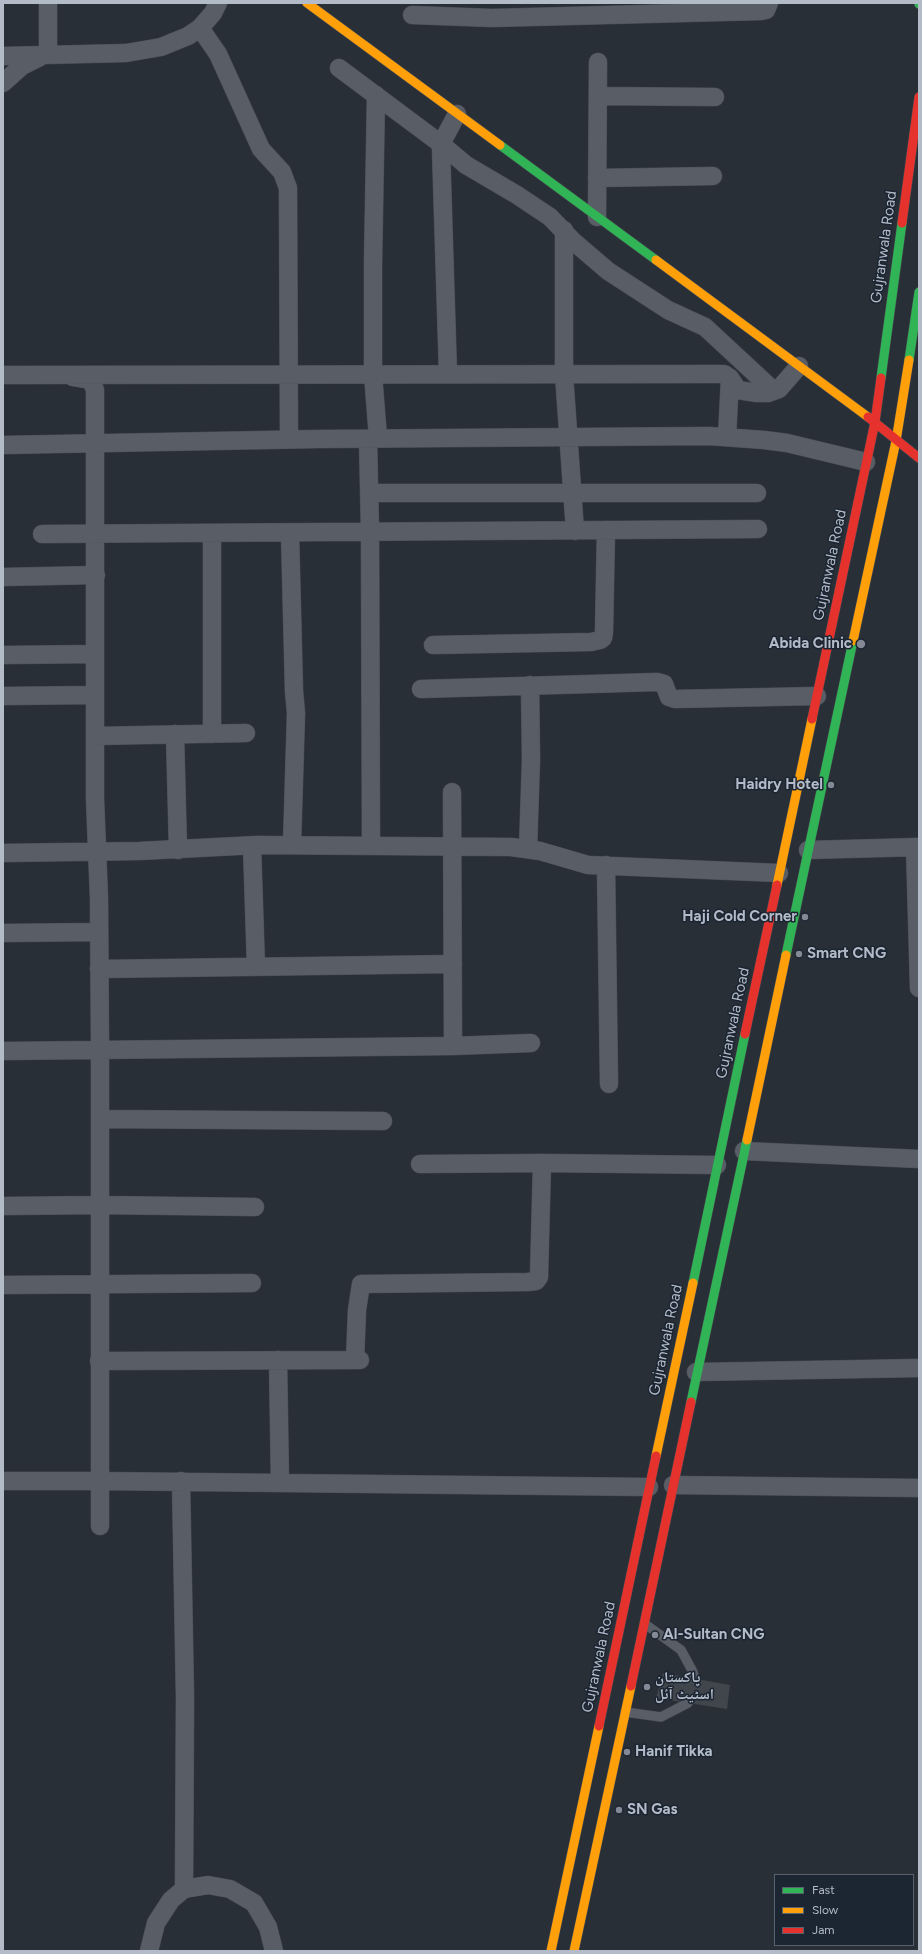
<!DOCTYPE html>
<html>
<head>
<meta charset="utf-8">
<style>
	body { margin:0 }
	#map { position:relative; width:922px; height:1954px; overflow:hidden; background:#292f37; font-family:Figtree,sans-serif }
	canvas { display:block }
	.frame { position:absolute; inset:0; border:4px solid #b3bbc9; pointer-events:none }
	.legend { position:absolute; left:774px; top:1874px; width:140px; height:72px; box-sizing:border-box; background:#1c2532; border:1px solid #58616e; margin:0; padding:5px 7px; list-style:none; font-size:12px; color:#b3bbc9 }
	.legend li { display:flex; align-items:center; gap:8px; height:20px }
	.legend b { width:20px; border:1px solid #58616e }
</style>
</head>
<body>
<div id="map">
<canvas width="922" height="1954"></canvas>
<div class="frame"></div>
<ul class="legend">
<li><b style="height:5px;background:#30b455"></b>Fast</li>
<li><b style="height:5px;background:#ff9f0a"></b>Slow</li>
<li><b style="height:5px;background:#e5322d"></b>Jam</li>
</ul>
</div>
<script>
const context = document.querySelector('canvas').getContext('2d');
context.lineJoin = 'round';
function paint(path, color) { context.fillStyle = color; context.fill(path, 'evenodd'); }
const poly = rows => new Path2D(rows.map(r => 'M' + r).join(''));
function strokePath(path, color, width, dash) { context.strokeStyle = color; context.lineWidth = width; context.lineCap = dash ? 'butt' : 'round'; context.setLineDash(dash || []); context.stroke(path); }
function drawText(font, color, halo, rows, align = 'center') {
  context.font = font + ' Figtree,"Noto Naskh Arabic",sans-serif'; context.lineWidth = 3; context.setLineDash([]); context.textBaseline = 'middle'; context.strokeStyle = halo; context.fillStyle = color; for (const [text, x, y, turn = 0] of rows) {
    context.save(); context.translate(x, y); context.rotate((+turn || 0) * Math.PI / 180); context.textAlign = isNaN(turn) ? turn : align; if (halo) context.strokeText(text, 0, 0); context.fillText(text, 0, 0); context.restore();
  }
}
paint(poly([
	[663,1673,730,1685,727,1709,656,1698]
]), '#41464d');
const lane = poly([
	[645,1624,681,1650,693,1672,695,1679],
	[625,1712,661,1717,688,1703]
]);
const street = poly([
	[48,3,48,55],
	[412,15,492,18,761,11,766,10,769,3],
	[200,28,218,54,261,149,282,172,288,188,289,439],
	[3,56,126,53,161,47,188,36,200,28,213,13,218,3],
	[339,68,441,144,466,165,517,195,550,217,573,241,608,271,668,310,705,327,774,391],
	[3,83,22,66,40,57],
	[376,95,373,264,373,374,378,438],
	[598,96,715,97],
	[597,178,713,176],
	[597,217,598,62],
	[564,230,564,374,575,531],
	[448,374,441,149,441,144,457,114],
	[3,375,718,374,724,374,730,378,738,390,757,393,768,393,779,389,799,366],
	[70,375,73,377,91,380,95,390,95,799,99,898,100,1050,100,1526],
	[727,437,730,378],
	[368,439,370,532,371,845],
	[3,445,318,439,709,436,764,440,787,443,866,462],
	[369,493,757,493],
	[212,533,212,734],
	[290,533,294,691,296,713,292,845],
	[42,534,758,529],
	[3,577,96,575],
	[433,645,591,642,600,640,603,638,604,632,606,530],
	[3,655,95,654],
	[421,689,657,682,664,684,669,697,675,699,817,696],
	[3,696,95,695],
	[175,734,178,850],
	[95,736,246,733],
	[452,792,453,1046],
	[252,846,256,967],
	[915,847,919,988],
	[528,849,531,759,530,685],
	[808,850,919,847],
	[3,853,139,851,257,845,511,847,540,851,588,865,779,873],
	[606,865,609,1084],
	[3,933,99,932],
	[99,969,453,964],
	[3,1051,453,1046,531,1043],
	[100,1119,383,1121],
	[744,1151,919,1159],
	[420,1164,542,1163,717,1165],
	[3,1206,100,1205,255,1207],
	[3,1285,252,1283],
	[278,1360,280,1483],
	[355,1360,357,1310,361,1284,528,1282,536,1281,539,1277,542,1163],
	[99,1361,360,1360],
	[696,1372,919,1368],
	[3,1481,99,1481,649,1487],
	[181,1481,185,1698,184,1889],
	[673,1485,919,1488],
	[149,1951,156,1923,171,1900,184,1889,208,1885,230,1889,254,1903,268,1927,274,1951]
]);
const fast = poly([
	[919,3,919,4],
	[500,145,656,260],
	[909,360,919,292],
	[881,378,902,223],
	[786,955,853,641],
	[693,1283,745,1034],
	[691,1402,747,1140]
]);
const slow = poly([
	[307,3,500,145],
	[656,260,868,417],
	[853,641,896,441,909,360],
	[777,885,812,719],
	[747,1140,786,955],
	[656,1456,693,1283],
	[551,1951,599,1726],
	[574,1951,631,1686]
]);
const jam = poly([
	[902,223,919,97],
	[868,417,919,458],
	[812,719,875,422,881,378],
	[745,1034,777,885],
	[631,1686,691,1402],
	[599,1726,656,1456]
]);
strokePath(lane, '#474b52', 10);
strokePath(street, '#474b52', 19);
strokePath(fast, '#474b52', 10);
strokePath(slow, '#474b52', 10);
strokePath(jam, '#474b52', 10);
strokePath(lane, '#595d65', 9);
strokePath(street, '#595d65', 18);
strokePath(fast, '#30b455', 9);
strokePath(slow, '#ff9f0a', 9);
strokePath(jam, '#e5322d', 9);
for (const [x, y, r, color] of [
	[861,644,5,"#838a96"],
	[831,785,4,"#838a96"],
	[805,917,4,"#838a96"],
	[799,954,4,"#838a96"],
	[655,1635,4,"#838a96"],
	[647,1687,4,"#838a96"],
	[627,1752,4,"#838a96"],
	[619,1810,4,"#838a96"]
]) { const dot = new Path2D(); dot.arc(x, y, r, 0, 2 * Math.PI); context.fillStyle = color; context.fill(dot); strokePath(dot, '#1c2532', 1.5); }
drawText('15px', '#b3bbc9', '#1c2532', [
	["Gujranwala Road",884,247,-82],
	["Gujranwala Road",830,565,-78],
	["Gujranwala Road",733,1023,-78],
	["Gujranwala Road",666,1340,-78],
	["Gujranwala Road",599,1657,-78]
]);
drawText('bold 15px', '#b3bbc9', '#1c2532', [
	["Abida Clinic",852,644,"right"],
	["Haidry Hotel",823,785,"right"],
	["Haji Cold Corner",797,917,"right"],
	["Smart CNG",807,954],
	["Al-Sultan CNG",663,1635],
	["پاکستان",655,1678],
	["اسٹیٹ آئل",655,1695],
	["Hanif Tikka",635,1752],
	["SN Gas",627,1810]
], 'left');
</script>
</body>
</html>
